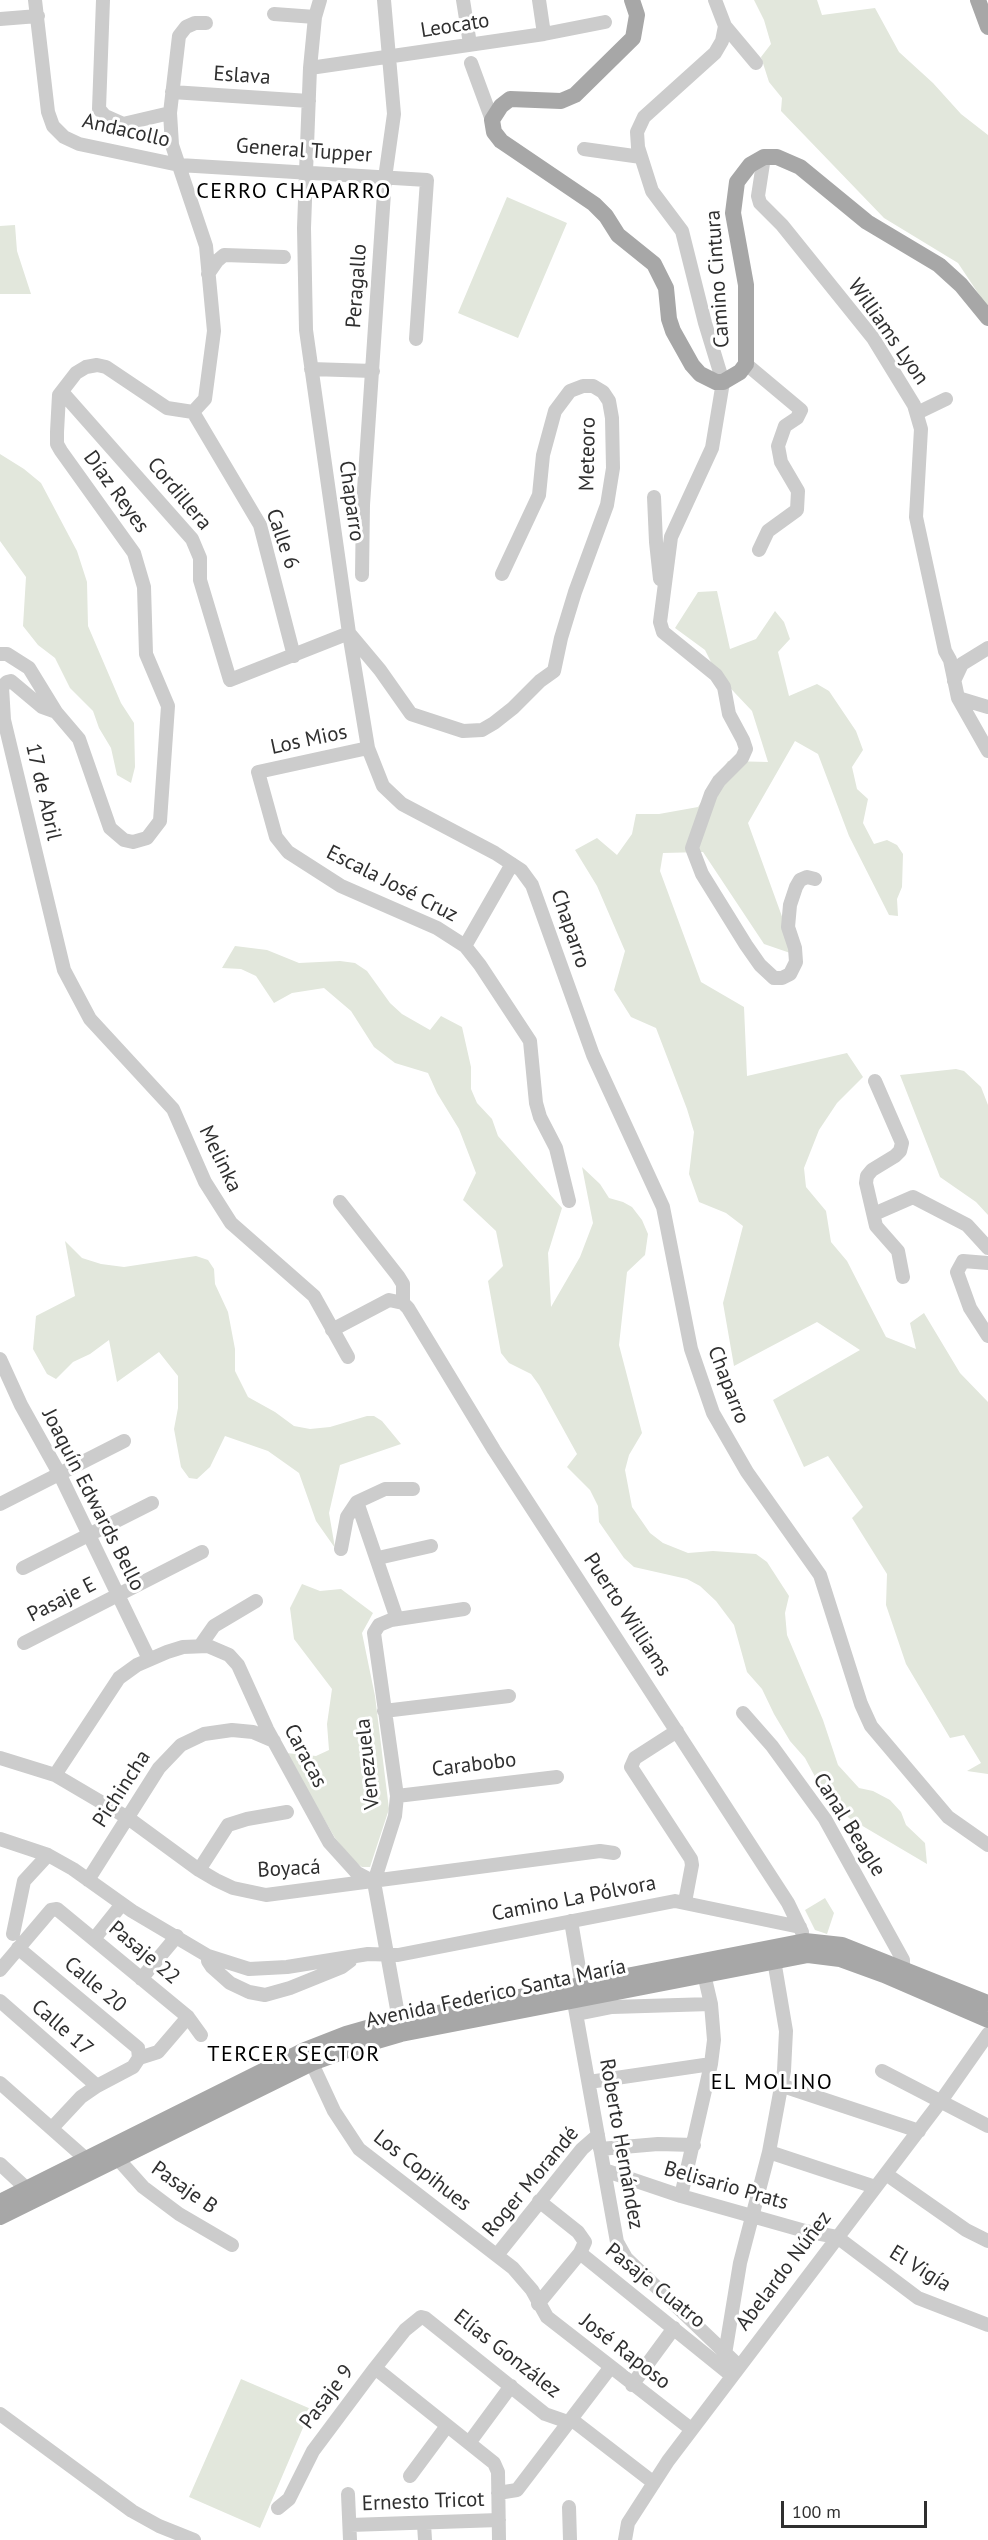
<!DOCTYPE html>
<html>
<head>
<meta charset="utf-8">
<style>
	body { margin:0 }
	#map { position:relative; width:988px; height:2540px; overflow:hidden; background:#fff; font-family:"PT Sans",sans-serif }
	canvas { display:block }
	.scale { position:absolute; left:781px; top:2501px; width:146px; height:27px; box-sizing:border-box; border:3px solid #2f2f2f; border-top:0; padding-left:8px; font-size:18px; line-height:21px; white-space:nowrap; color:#2f2f2f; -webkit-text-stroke:4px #fff; paint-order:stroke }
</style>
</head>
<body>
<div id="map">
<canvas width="988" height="2540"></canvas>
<div class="scale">100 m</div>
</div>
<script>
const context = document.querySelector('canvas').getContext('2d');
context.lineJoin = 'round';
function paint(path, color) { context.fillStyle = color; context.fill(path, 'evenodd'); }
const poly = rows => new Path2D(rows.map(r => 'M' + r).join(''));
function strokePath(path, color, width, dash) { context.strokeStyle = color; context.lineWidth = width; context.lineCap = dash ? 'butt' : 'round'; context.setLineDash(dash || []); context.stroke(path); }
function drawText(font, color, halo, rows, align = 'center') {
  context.font = font + ' "PT Sans",sans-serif'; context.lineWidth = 6; context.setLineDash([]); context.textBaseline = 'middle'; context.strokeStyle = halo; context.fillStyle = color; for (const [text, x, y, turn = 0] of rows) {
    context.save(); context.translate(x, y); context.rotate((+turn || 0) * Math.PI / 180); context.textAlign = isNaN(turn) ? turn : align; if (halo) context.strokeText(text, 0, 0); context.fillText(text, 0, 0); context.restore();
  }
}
paint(poly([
	[754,0,817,0,822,15,875,8,899,52,933,83,961,114,988,135,988,308,958,263,884,218,781,111,782,98,769,82,761,57,771,44,764,20],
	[507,197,567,223,518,338,458,313],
	[15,225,17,251,31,294,0,294,0,226],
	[0,454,24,469,41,483,77,551,87,582,88,626,121,703,134,723,135,767,131,783,117,775,111,748,99,728,93,711,70,688,55,658,38,645,23,626,26,577,0,541],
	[717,591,730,649,756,639,775,611,784,622,790,639,778,652,789,696,817,684,829,691,856,731,863,750,852,767,857,789,868,799,863,823,874,844,887,840,897,845,903,854,902,887,897,899,898,916,889,915,849,836,818,754,795,741,748,823,796,955,764,944,703,852,663,853,660,871,701,982,744,1007,747,1076,847,1053,863,1077,837,1103,819,1130,804,1168,806,1187,826,1211,831,1242,847,1261,886,1337,916,1349,910,1323,924,1313,960,1373,988,1402,988,1774,967,1771,981,1763,964,1735,950,1738,906,1664,886,1605,887,1574,852,1518,863,1507,828,1456,804,1467,773,1400,860,1350,817,1322,734,1366,723,1303,743,1226,726,1213,699,1202,689,1174,694,1132,687,1109,656,1028,631,1017,614,990,625,951,597,886,575,850,597,838,617,855,632,834,636,814,659,814,698,807,728,761,768,762,752,711,717,674,705,650,675,628,698,592],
	[235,946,267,950,299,963,340,961,355,963,367,971,390,1003,402,1014,430,1030,441,1016,462,1027,471,1067,471,1089,477,1103,492,1119,498,1136,562,1208,548,1253,551,1307,580,1257,593,1223,582,1167,600,1184,609,1198,623,1202,632,1207,642,1220,648,1234,645,1255,627,1272,619,1345,642,1433,629,1455,625,1470,632,1507,650,1533,663,1543,688,1553,713,1551,756,1554,767,1562,789,1596,785,1613,787,1635,823,1720,838,1765,859,1788,873,1791,890,1800,901,1812,906,1825,925,1843,927,1864,849,1818,821,1788,805,1758,790,1741,774,1714,762,1689,747,1672,734,1625,716,1601,700,1586,687,1579,634,1567,624,1558,599,1522,598,1506,590,1490,567,1467,577,1454,539,1385,531,1374,509,1363,501,1353,488,1281,503,1266,496,1231,463,1200,476,1173,459,1129,437,1093,428,1073,395,1063,374,1047,351,1011,324,988,292,993,274,1003,256,976,241,969,222,968],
	[956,1069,964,1071,981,1087,988,1105,988,1215,976,1202,940,1177,900,1075],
	[65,1241,82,1258,101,1264,124,1267,196,1256,208,1260,214,1269,215,1284,228,1312,235,1349,235,1371,248,1397,275,1412,294,1426,310,1429,330,1427,367,1416,374,1416,382,1421,401,1444,340,1465,329,1513,335,1548,316,1521,299,1473,268,1451,225,1436,210,1467,197,1479,189,1478,181,1467,174,1429,178,1408,178,1376,159,1352,117,1382,109,1340,90,1354,73,1362,56,1379,47,1374,33,1349,36,1316,75,1296],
	[302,1584,320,1591,341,1589,373,1613,362,1633,375,1696,389,1809,370,1867,362,1867,354,1861,335,1838,286,1753,316,1756,329,1750,327,1724,332,1689,294,1639,290,1608],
	[825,1898,834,1913,827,1934,815,1930,805,1910],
	[241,2379,311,2409,260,2528,189,2497]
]), '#e2e7dc');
strokePath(poly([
	[35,0,48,112,53,126,64,137,79,144,179,165,427,180,416,339],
	[103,0,99,109,105,116,123,124,170,113],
	[320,0,315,17,310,68,306,172,304,228,306,330,349,633,368,748,383,786,402,804,495,853,521,870,532,885,593,1055,663,1207,691,1349,713,1413,747,1472,820,1575,861,1704,871,1726,948,1817,988,1845],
	[463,0,470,44],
	[539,0,544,34],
	[715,0,725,26,722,41,715,53,644,117,637,132,638,147,652,191,682,231,705,323,723,382,712,448,671,537,660,622,663,632,716,675,724,687,729,714,743,740,746,749,742,758,719,781,711,794,692,848,702,874,746,945,760,965,774,978,782,978,790,974,796,962,795,948,788,927,790,905,796,887,800,880,807,877,815,879],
	[274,14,315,17],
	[0,19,38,16],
	[725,26,756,63],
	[471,63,492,120],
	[310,68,544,34,605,22],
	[172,92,309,101],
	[584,149,641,157],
	[764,157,758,196,760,203,782,225,873,338,914,405,921,429,916,517,945,651,950,660,958,698,988,707],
	[208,274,217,261,224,255,284,257],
	[746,364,801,410,797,418,785,426,778,446,781,462,798,491,797,510,768,531,759,550],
	[311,369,373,371],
	[62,392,192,539,200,558,200,580,230,680,349,633,380,670,411,714,463,731,482,730,494,723,513,708,540,681,554,671,561,638,575,592,607,505,613,468,612,418,609,401,603,392,593,386,583,386,570,391,555,411,543,455,539,495,502,574],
	[193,412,260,525,294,656],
	[917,413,946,399],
	[654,497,656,542,660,579],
	[362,575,363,505,385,178,394,114,384,0],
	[0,654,7,654,29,668,56,712,79,739,110,828,124,840,133,842,147,838,160,821,168,706,146,654,144,587,134,553,61,451,57,444,57,432,59,395,76,373,86,367,97,365,106,367,167,408,193,412,205,399,214,331,206,246,172,145,170,113,179,36,186,27,195,23,206,23],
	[954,681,962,664,988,648],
	[958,698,988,751],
	[56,712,42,707,11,681,7,682,2,687,4,720,64,970,90,1019,173,1109,205,1182,231,1223,314,1296,348,1357],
	[368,748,258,772,276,837,288,852,341,886,437,928,465,946,480,965,530,1041,536,1103,540,1117,556,1148,569,1201],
	[465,946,512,864],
	[875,1081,902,1143,900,1151,895,1156,872,1170,867,1176,866,1183,876,1226,898,1251,903,1277],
	[340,1202,398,1276,403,1284,403,1303],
	[874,1214,913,1197,967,1225,988,1248],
	[988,1263,963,1261,957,1272,970,1308,988,1336],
	[403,1303,408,1308,494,1450,788,1903,802,1932],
	[332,1330,389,1300,403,1303],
	[0,1359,21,1405,60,1475,149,1659],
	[357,1502,397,1619],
	[0,1504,124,1441],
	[341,1549,347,1517,357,1502,385,1489,413,1489],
	[378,1558,431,1546],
	[23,1568,152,1503],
	[24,1643,202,1552],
	[200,1646,214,1626,256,1601],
	[384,1711,509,1696],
	[743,1713,772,1746,825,1819,903,1960,903,1969],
	[677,1731,635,1758,631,1767,691,1859,692,1865,685,1902],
	[0,1758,55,1775,128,1818,199,1870,216,1880,233,1888,266,1895,600,1851,614,1853],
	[55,1775,119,1678,137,1665,167,1652,183,1647,208,1646,229,1655,238,1665,267,1729,329,1842,357,1873,374,1882],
	[397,1796,557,1777],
	[0,1839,48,1855,73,1869,132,1911,208,1956,249,1969,287,1967,368,1954,398,1955,675,1901,800,1927],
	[199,1870,228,1825,247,1819,287,1812],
	[88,1880,159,1768,181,1745,204,1734,232,1730,253,1732,274,1741],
	[571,1921,582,1986],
	[13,1934,24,1881,48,1855],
	[94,1939,122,1904],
	[18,1948,138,2048,139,2058],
	[208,1956,208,1961,212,1967,230,1983,249,1992,265,1995,290,1988,342,1967,350,1961],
	[0,1970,51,1910,57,1909,188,2017,201,2035],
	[141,1979,177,1936],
	[572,1991,617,2242,626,2258,739,2366],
	[0,2001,97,2086],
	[577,2014,612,2007,711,2004],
	[401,2031,374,1882,395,1816,397,1796,374,1633,379,1625,391,1620,464,1609],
	[308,2055,334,2111,359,2149,513,2268,532,2290,547,2317,691,2429],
	[139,2058,158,2052,188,2017],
	[882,2071,988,2126],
	[589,2082,711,2064],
	[0,2083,86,2159,90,2167],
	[783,2086,919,2131],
	[52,2128,81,2097,97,2086,133,2067,139,2058],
	[600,2149,658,2144,694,2145],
	[769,2152,875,2187],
	[118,2159,143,2187,179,2214,232,2245],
	[0,2164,27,2189],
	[604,2170,681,2196,805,2231,837,2237,918,2298,988,2325],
	[886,2174,966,2230,988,2241],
	[681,2196,711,2064,714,2040,711,2004,704,1974],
	[580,2253,731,2375],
	[497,2255,582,2149,598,2135],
	[538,2304,580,2253,585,2242,578,2232,539,2201],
	[725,2354,740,2263,769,2152,784,2071,786,2031,774,1960],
	[375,2368,494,2463,498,2472,499,2540],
	[632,2385,674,2328],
	[0,2414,132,2511,159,2526,194,2540],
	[571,2419,654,2483],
	[469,2443,511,2386],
	[410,2476,447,2426],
	[498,2493,517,2490,610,2368],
	[348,2494,350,2540],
	[569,2507,570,2540],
	[278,2508,289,2499,313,2451,375,2368,405,2330,421,2317,425,2318,545,2414,568,2422],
	[424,2524,425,2540],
	[350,2525,499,2520],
	[625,2540,628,2523,668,2461,941,2101,988,2034]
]), '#ccc', 14);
strokePath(poly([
	[632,0,637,15,633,38,575,95,561,101,510,99,501,106,492,120,494,132,501,141,594,204,606,216,618,235,654,264,666,288,669,319,673,331,692,365,700,374,716,382,723,382,740,372,746,364,746,285,733,213,737,182,750,165,764,157,777,157,800,167,867,222,939,265,961,285,988,318],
	[978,0,988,27],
	[0,2202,305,2050,346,2034,381,2024,805,1941,842,1945,988,2003],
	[0,2217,312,2063,353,2048,401,2034,808,1955,840,1959,884,1975,988,2020]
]), '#a7a7a7', 16);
drawText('21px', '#2f2f2f', '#fff', [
	["Leocato",455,26,-9],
	["Eslava",242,76,4],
	["Andacollo",126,131,13],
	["General Tupper",304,151,4],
	["Camino Cintura",718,279,-94],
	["Peragallo",357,286,-86],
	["Williams Lyon",888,332,55],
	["Meteoro",588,454,-89],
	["Díaz Reyes",116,492,54],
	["Cordillera",179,494,50],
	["Chaparro",351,501,82],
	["Calle 6",282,539,71],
	["Los Mios",309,740,-12],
	["17 de Abril",43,792,77],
	["Escala José Cruz",392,884,27],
	["Chaparro",570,929,71],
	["Melinka",220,1159,64],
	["Chaparro",728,1385,69],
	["Joaquín Edwards Bello",93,1500,63],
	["Pasaje E",62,1600,-27],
	["Puerto Williams",627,1615,57],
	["Caracas",305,1756,62],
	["Venezuela",368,1764,-96],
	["Carabobo",474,1765,-7],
	["Pichincha",122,1789,-57],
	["Canal Beagle",849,1825,58],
	["Boyacá",289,1869,-3],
	["Camino La Pólvora",574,1899,-11],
	["Pasaje 22",144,1953,40],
	["Calle 20",95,1985,40],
	["Avenida Federico Santa María",496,1994,-12],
	["Calle 17",62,2028,41],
	["Roberto Hernández",621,2144,80],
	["Los Copihues",422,2171,38],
	["Roger Morandé",531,2182,-50],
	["Belisario Prats",726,2186,16],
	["Pasaje B",184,2188,35],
	["El Vigía",920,2269,32],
	["Abelardo Núñez",784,2271,-53],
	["Pasaje Cuatro",655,2286,39],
	["José Raposo",625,2352,38],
	["Elías González",507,2354,38],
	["Pasaje 9",327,2397,-53],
	["Ernesto Tricot",423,2502,-2]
]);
context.letterSpacing = '1.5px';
drawText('22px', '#000', '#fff', [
	["CERRO CHAPARRO",294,192],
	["TERCER SECTOR",294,2055],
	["EL MOLINO",772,2083]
]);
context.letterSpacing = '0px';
</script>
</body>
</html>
